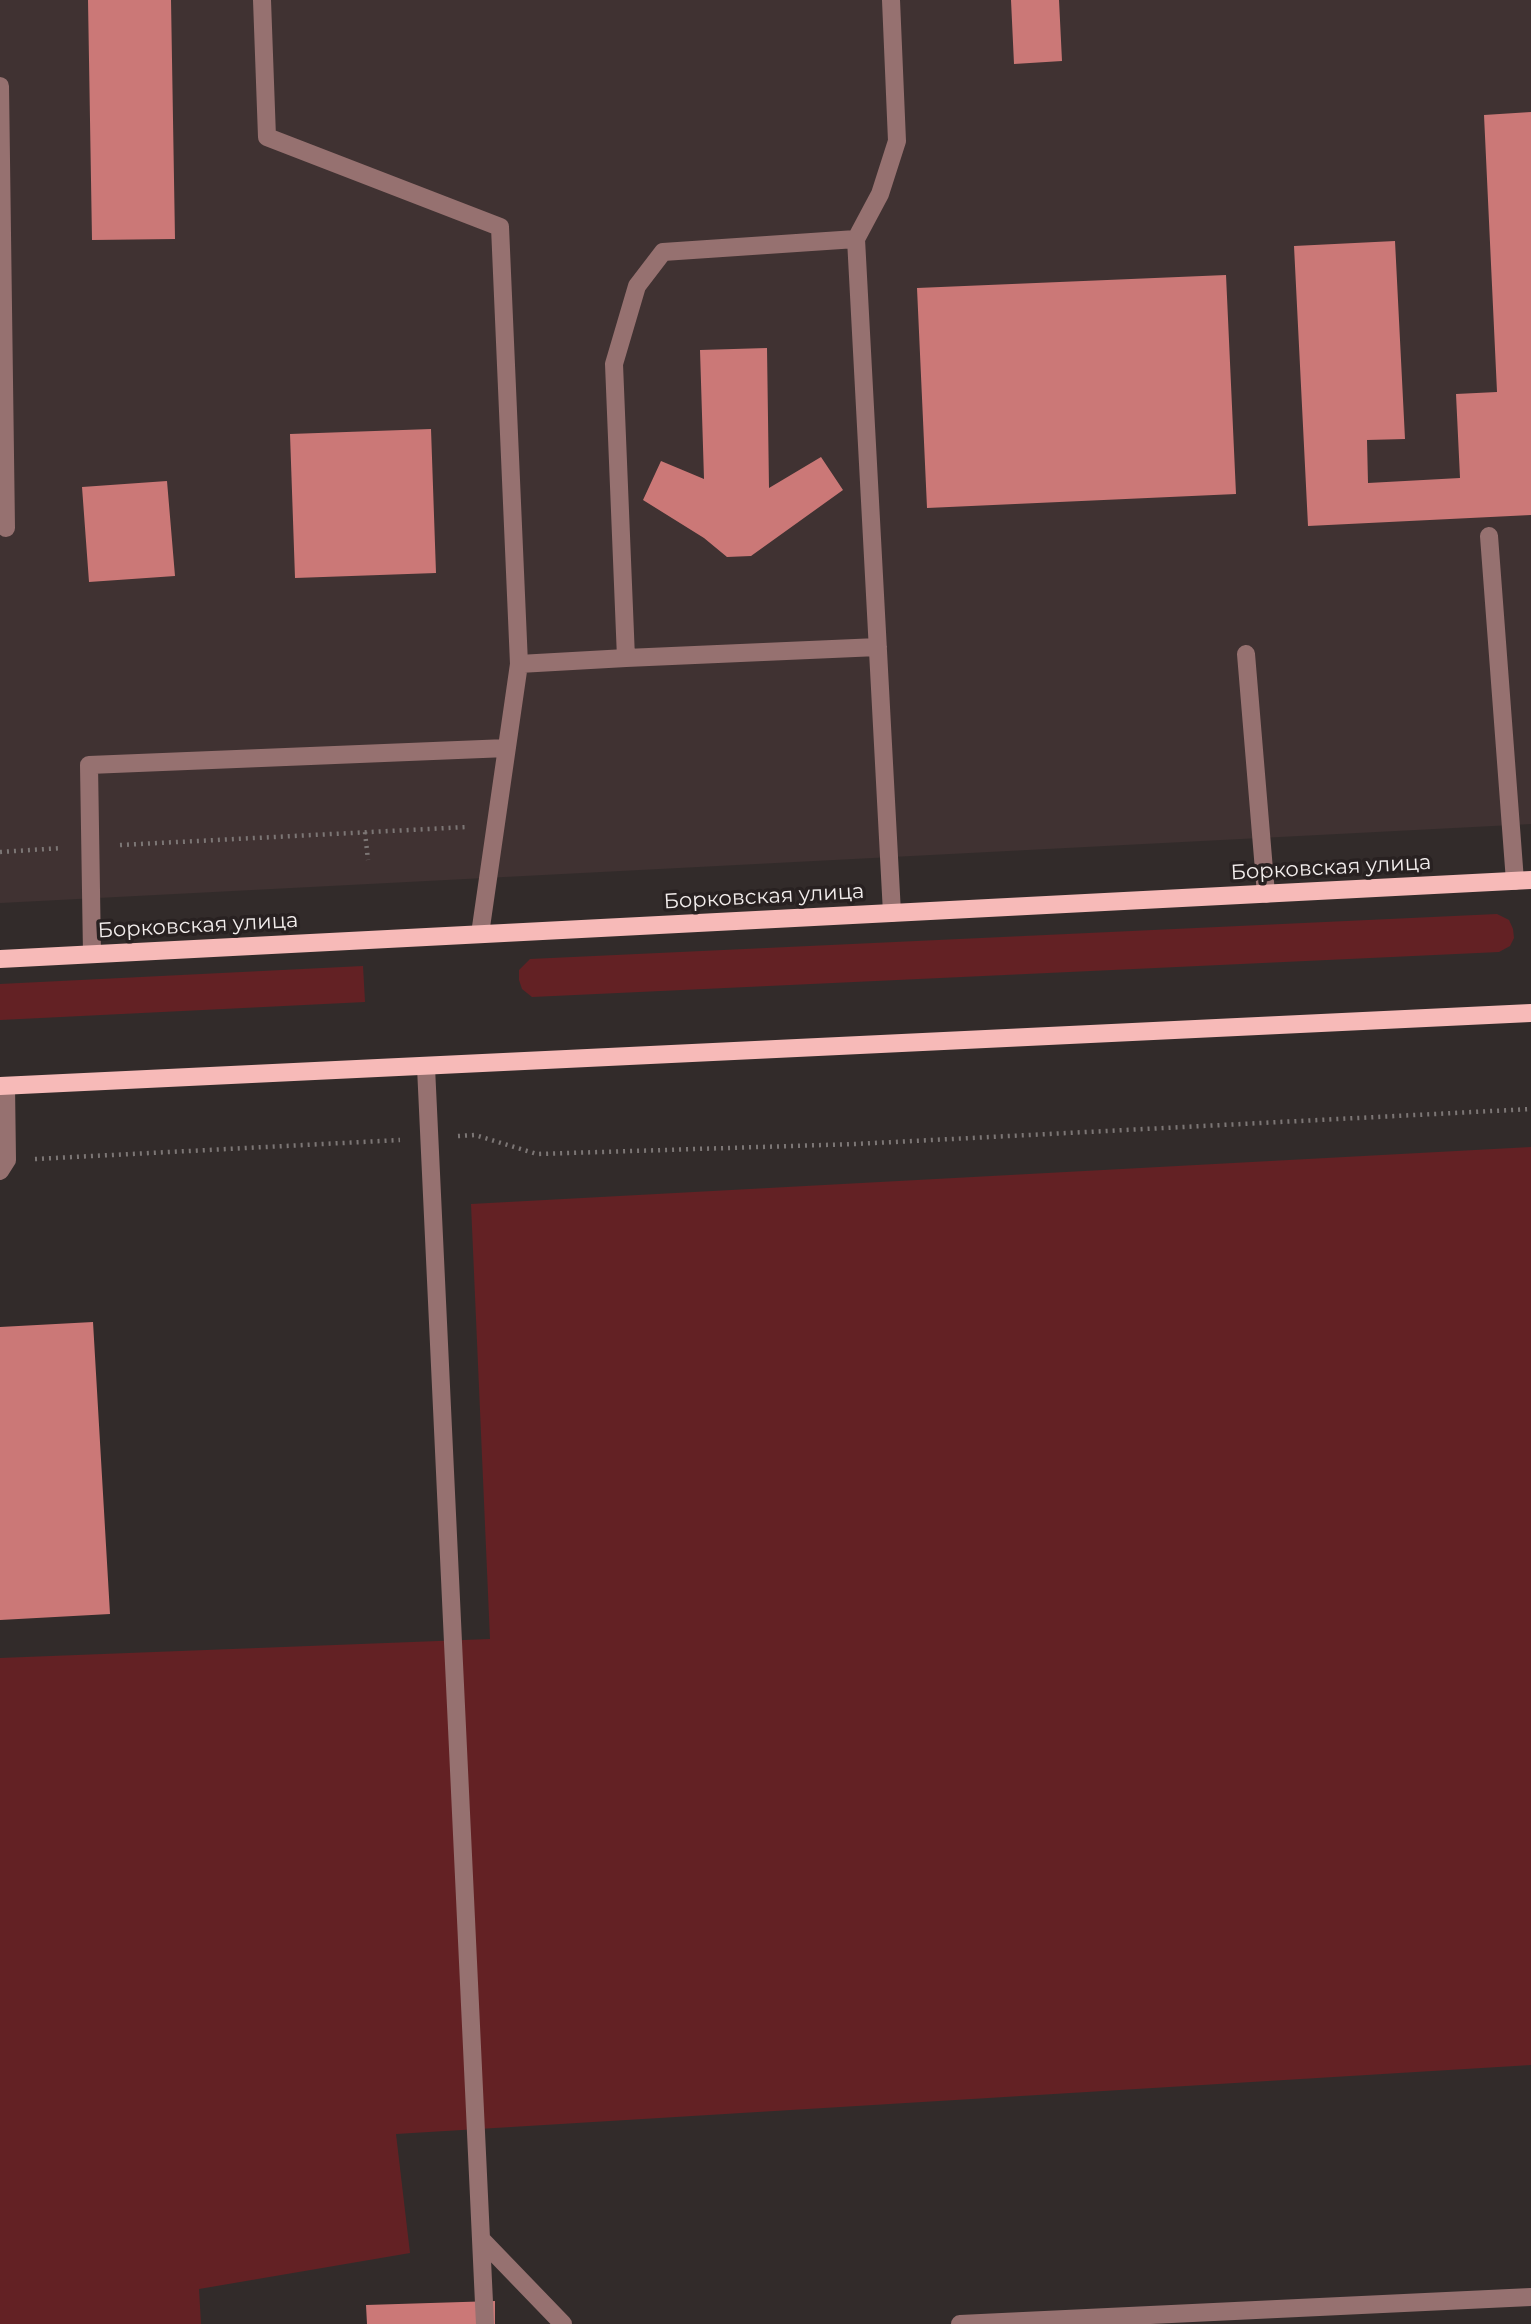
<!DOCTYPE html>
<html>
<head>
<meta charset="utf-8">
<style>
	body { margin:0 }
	canvas { display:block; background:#322b2a }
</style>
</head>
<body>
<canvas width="1531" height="2324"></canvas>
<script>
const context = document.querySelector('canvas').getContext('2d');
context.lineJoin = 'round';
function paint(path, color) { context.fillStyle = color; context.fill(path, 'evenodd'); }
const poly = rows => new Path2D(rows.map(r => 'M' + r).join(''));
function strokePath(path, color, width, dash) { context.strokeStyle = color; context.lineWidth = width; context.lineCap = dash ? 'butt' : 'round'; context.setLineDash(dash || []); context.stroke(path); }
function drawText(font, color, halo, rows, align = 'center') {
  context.font = font + ' Montserrat,sans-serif'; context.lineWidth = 7; context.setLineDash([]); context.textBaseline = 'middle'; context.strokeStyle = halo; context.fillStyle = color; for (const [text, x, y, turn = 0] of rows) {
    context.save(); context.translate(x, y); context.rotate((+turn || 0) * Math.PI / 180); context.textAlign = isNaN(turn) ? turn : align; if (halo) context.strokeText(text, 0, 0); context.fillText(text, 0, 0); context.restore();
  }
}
paint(poly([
	[0,0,1531,0,1531,824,0,903]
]), '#403232');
paint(poly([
	[1497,914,1509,920,1513,929,1514,938,1510,946,1499,952,532,997,522,989,519,980,519,970,530,959],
	[363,966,365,1002,0,1020,0,984],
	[1531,1147,1531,2065,396,2134,410,2253,199,2289,201,2324,0,2324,0,1658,490,1639,471,1204]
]), '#632124');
paint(poly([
	[88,0,171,0,175,239,92,240],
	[1011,0,1059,0,1062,61,1014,64],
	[1531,112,1531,515,1308,526,1294,246,1395,241,1405,439,1367,440,1368,483,1460,478,1456,394,1497,392,1484,115],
	[1226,275,1236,494,927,508,917,288],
	[767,348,769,488,821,457,843,490,751,556,727,557,704,538,643,500,661,461,704,479,700,350],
	[431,429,436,573,295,578,290,434],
	[167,481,175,576,89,582,82,487],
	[93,1322,110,1614,0,1620,0,1327],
	[495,2301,495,2324,367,2324,366,2305]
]), '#cb7877');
strokePath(poly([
	[365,832,368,860],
	[120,845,467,827],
	[0,852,62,848],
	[458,1136,475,1135,537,1154,855,1144,1531,1109],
	[35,1159,400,1140]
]), '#7c7675', 4.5, [2, 5]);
strokePath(poly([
	[262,0,267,137,500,227,519,664],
	[0,86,6,528],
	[856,239,880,194,897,141,891,0],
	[1489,536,1515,881],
	[1246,654,1266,894],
	[626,658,878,647],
	[480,934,519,664,626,658,614,364,637,286,663,252,856,239,892,913],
	[92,954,89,765,507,748],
	[426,1067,485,2324],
	[0,1171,7,1160,6,1086],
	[481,2239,563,2324],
	[960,2324,1531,2297]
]), '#967170', 18);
strokePath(poly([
	[0,959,1531,880],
	[0,1086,1531,1013]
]), '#f7bab8', 18);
drawText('21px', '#f2edec', '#282121', [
	["Борковская улица",1331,868,-3],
	["Борковская улица",764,897,-3],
	["Борковская улица",198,926,-3]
]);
</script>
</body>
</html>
